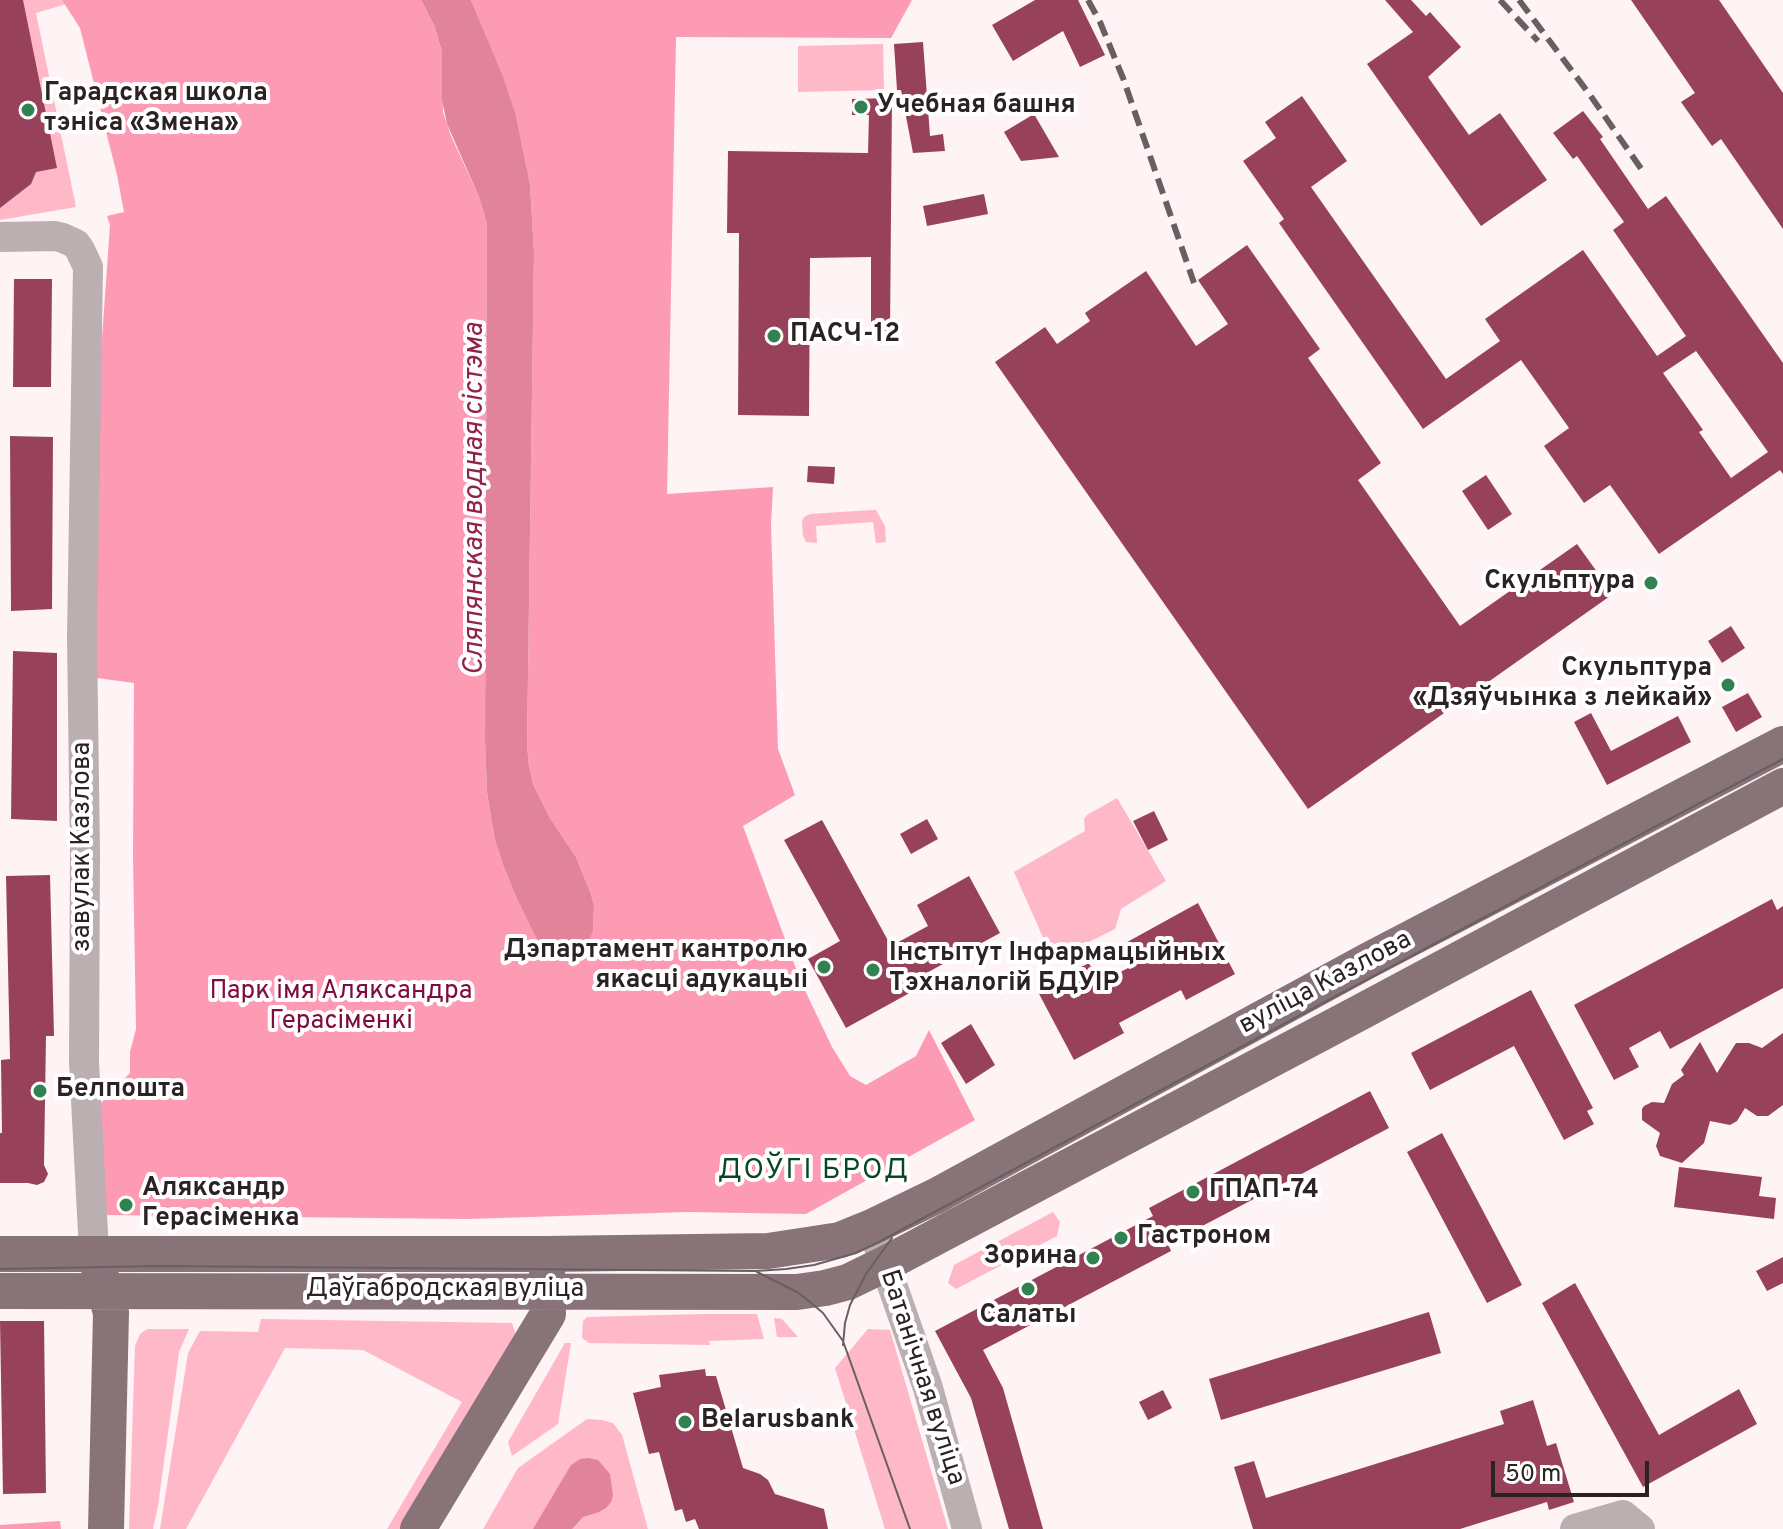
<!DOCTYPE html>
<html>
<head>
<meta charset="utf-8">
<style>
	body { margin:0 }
	#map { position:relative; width:1783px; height:1529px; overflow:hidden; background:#fef3f5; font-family:Overpass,sans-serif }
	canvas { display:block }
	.scale { position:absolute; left:1491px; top:1461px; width:158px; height:36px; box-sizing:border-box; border:4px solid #2c2224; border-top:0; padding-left:10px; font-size:24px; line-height:28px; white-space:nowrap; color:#2c2224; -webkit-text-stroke:6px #fff; paint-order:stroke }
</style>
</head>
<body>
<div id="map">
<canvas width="1783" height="1529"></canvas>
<div class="scale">50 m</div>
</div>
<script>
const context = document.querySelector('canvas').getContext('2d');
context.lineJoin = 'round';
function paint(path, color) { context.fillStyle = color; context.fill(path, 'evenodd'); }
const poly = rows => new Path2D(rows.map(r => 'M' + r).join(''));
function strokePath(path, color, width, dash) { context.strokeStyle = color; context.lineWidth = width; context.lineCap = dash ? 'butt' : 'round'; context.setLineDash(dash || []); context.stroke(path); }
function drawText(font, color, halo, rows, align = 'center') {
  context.font = font + ' Overpass,sans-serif'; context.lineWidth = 8; context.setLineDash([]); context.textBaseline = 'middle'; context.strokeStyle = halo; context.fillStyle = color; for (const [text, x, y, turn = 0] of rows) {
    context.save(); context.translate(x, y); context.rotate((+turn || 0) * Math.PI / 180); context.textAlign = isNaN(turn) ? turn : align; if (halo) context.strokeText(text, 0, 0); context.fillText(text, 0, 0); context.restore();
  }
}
paint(poly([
	[0,0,62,0,66,4,36,13,76,207,0,220],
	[883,44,884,90,798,92,798,46],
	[872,510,876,510,885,526,886,542,876,543,873,522,816,526,817,543,806,542,803,536,802,521,804,517,810,514],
	[1117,798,1166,881,1121,909,1115,929,1053,960,1014,872,1085,831,1084,819,1087,815],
	[1053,1212,1060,1222,1057,1236,956,1289,948,1283,954,1265],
	[704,1314,757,1314,764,1339,709,1341,710,1345,589,1343,582,1338,583,1321,587,1317],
	[774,1318,782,1319,798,1337,777,1337],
	[261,1319,512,1323,515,1332,513,1346,404,1529,387,1529,462,1402,363,1350,285,1348,186,1529,160,1529,188,1353,200,1331,258,1332],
	[147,1329,189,1329,179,1352,158,1506,153,1529,129,1529,135,1346,140,1334],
	[868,1329,890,1330,948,1529,885,1529,835,1368],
	[565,1343,571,1343,558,1424,512,1456,508,1442],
	[587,1419,602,1420,613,1423,622,1435,648,1529,483,1529,518,1468]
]), '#ffb8c8');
paint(poly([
	[62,0,421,0,434,25,442,52,443,112,451,136,479,197,487,224,485,741,487,792,491,818,495,840,503,865,516,897,536,936,542,945,575,954,581,951,593,931,594,906,591,894,576,857,550,818,533,784,529,766,527,745,534,252,530,184,516,115,504,80,471,0,912,0,891,38,676,37,667,494,773,487,771,525,778,749,795,795,743,826,801,982,832,1047,850,1076,866,1085,916,1056,929,1030,975,1120,806,1214,687,1212,467,1219,103,1215,101,1103,130,1073,130,1052,136,1029,133,855,134,683,97,678,97,409,110,225,107,216,124,212,117,175,80,28],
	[60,1521,61,1529,0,1529,0,1525]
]), '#fc9bb3');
paint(poly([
	[421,0,471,0,504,79,516,115,530,184,534,252,527,745,529,766,533,784,550,818,576,857,591,894,594,906,593,931,588,942,581,951,569,956,561,956,551,953,542,946,536,937,516,897,503,865,495,840,491,818,487,792,485,741,487,224,479,197,447,124,442,100,442,52,434,25],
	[588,1458,598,1460,610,1474,613,1495,611,1502,606,1508,599,1512,583,1517,572,1529,533,1529,571,1465,580,1459]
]), '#e2839c');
paint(poly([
	[0,0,23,0,57,168,36,172,31,184,0,208],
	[1035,0,1078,0,1105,55,1080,67,1063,31,1013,61,992,25],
	[1385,0,1411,0,1426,16,1430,12,1461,47,1428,77,1469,135,1500,113,1547,180,1481,226,1367,64,1413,32],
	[1631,0,1719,0,1783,93,1783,229,1721,139,1712,146,1681,102,1695,93],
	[923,42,930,136,943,134,945,151,913,153,901,90,897,90,894,44],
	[1302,96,1347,161,1311,187,1446,379,1500,341,1485,319,1583,250,1657,356,1686,336,1613,230,1624,222,1577,156,1573,159,1553,133,1583,111,1603,137,1600,139,1648,209,1666,196,1783,363,1783,474,1780,470,1659,554,1610,485,1584,503,1544,446,1569,428,1521,360,1423,429,1279,223,1284,219,1243,161,1276,138,1265,122],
	[1696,351,1768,452,1731,478,1699,432,1703,430,1663,373],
	[892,98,890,331,871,331,871,257,810,258,809,416,738,415,739,233,727,233,728,151,868,153,869,115,852,115,852,99],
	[1034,114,1059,157,1021,161,1004,132],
	[984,194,988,214,927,226,923,206],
	[1247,245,1320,349,1308,358,1381,463,1358,480,1460,626,1577,544,1613,594,1308,809,995,362,1045,327,1057,344,1090,321,1085,313,1146,271,1196,346,1228,324,1198,280],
	[14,279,52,279,51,387,13,387],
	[10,436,53,437,52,609,11,611],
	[808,466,835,467,834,484,807,482],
	[1486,475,1512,514,1488,530,1462,491],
	[1731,626,1745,648,1722,663,1708,641],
	[13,651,57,653,57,821,11,819],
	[1748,693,1762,717,1736,732,1722,707],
	[1591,713,1611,751,1678,716,1691,742,1607,785,1574,722],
	[1154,811,1168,840,1148,850,1133,821],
	[927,819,938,839,911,854,900,834],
	[822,820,891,946,928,926,917,905,969,876,1000,933,910,982,915,990,846,1028,808,959,840,941,784,840],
	[50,875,54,1036,46,1036,44,1165,48,1174,44,1182,37,1185,28,1183,0,1183,0,1133,2,1133,1,1060,10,1059,6,876],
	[1772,899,1777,910,1783,906,1783,988,1670,1049,1660,1031,1629,1048,1639,1067,1614,1080,1574,1005],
	[1198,903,1235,974,1186,1000,1181,990,1119,1023,1124,1033,1074,1060,1037,990,1089,963,1099,983,1130,967,1120,946],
	[1531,990,1593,1108,1587,1111,1594,1124,1564,1140,1514,1046,1430,1090,1411,1053],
	[971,1024,995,1065,966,1084,941,1043],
	[1783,1033,1783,1105,1768,1116,1757,1116,1745,1108,1737,1121,1730,1125,1710,1121,1704,1143,1682,1163,1660,1156,1656,1146,1660,1133,1642,1120,1642,1109,1644,1106,1652,1102,1664,1103,1672,1084,1684,1075,1681,1070,1700,1042,1717,1073,1736,1043,1749,1043,1762,1048],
	[1370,1091,1389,1128,1168,1244,1171,1251,983,1350,1003,1388,1043,1529,1009,1529,971,1398,935,1331,1153,1216,1149,1208],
	[1442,1133,1522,1285,1487,1303,1407,1152],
	[1679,1167,1762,1177,1759,1196,1776,1198,1774,1219,1674,1207],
	[1783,1257,1783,1283,1767,1291,1756,1271],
	[1575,1283,1659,1435,1739,1389,1757,1424,1643,1487,1542,1303],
	[1429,1312,1441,1353,1221,1420,1209,1379],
	[0,1321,44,1321,46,1493,3,1494],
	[705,1369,706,1376,716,1376,743,1468,760,1474,768,1480,775,1494,824,1509,828,1529,699,1529,695,1519,686,1522,682,1509,675,1511,659,1452,649,1454,633,1393,661,1387,659,1375],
	[1163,1390,1172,1408,1148,1420,1139,1402],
	[1533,1400,1547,1446,1556,1443,1574,1502,1549,1510,1547,1502,1460,1529,1253,1529,1234,1467,1254,1461,1266,1498,1504,1424,1500,1411]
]), '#98415b');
strokePath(poly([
	[0,237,55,236,63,238,76,244,80,250,88,267,82,638,85,855,84,1062,94,1252],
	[872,1227,928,1388,967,1529],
	[1575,1529,1623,1515,1640,1529]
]), '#bbafb1', 30);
strokePath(poly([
	[0,1254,546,1254,768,1251,840,1240,872,1227,936,1196,1369,960,1783,744],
	[99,1269,111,1313,106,1529],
	[0,1291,797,1292,825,1288,848,1282,885,1264,1359,1013,1783,786],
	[418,1529,548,1314,547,1267]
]), '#887478', 36);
strokePath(poly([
	[0,1269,158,1266,756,1271,786,1269,814,1265,856,1253,877,1243,1321,1004,1783,759],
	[757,1272,797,1292,810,1302,823,1313,843,1341,910,1529],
	[843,1345,845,1323,850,1305,866,1274,892,1238]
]), '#695f61', 2);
strokePath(poly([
	[1088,0,1100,22,1123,78,1194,283],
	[1500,0,1538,41],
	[1519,0,1590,95,1642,170]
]), '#695f61', 6, [16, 8]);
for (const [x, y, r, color] of [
	[861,107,8,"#328151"],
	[28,110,8,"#328151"],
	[774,336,8,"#328151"],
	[1651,583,8,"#328151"],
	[1728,685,8,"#328151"],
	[824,967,8,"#328151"],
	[873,970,8,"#328151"],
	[40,1091,8,"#328151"],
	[1193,1192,8,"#328151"],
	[126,1205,8,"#328151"],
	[1121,1238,8,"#328151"],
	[1093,1258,8,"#328151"],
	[1028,1289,8,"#328151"],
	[685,1422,8,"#328151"]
]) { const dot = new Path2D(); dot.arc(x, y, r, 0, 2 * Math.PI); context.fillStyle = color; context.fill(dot); strokePath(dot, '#fff', 3); }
drawText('bold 26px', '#2c2224', '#fff', [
	["Гарадская школа",44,95],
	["тэніса «Змена»",44,125],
	["Учебная башня",877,107],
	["ПАСЧ-12",790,336],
	["Скульптура",1635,583,"right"],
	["Скульптура",1712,670,"right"],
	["«Дзяўчынка з лейкай»",1712,700,"right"],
	["Дэпартамент кантролю",808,952,"right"],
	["якасці адукацыі",808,982,"right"],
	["Інстытут Інфармацыйных",889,955],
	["Тэхналогій БДУІР",889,985],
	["Белпошта",56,1091],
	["Аляксандр",142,1190],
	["Герасіменка",142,1220],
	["ГПАП-74",1209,1192],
	["Гастроном",1137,1238],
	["Зорина",1077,1258,"right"],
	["Салаты",1028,1317,"center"],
	["Belarusbank",701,1422]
], 'left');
drawText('26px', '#2c2224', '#fff', [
	["завулак Казлова",84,847,-90],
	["вуліца Казлова",1326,984,-28],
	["Даўгабродская вуліца",445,1291],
	["Батанічная вуліца",921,1378,72]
]);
drawText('26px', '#800c3d', '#fff', [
	["Парк імя Аляксандра",341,993],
	["Герасіменкі",341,1023]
]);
drawText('italic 28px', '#91224a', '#fff', [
	["Сляпянская водная сістэма",476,499,-90]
]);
context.letterSpacing = '2px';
drawText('28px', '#0a4525', '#fff', [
	["ДОЎГІ БРОД",814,1172]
]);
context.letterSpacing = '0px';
</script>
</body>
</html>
